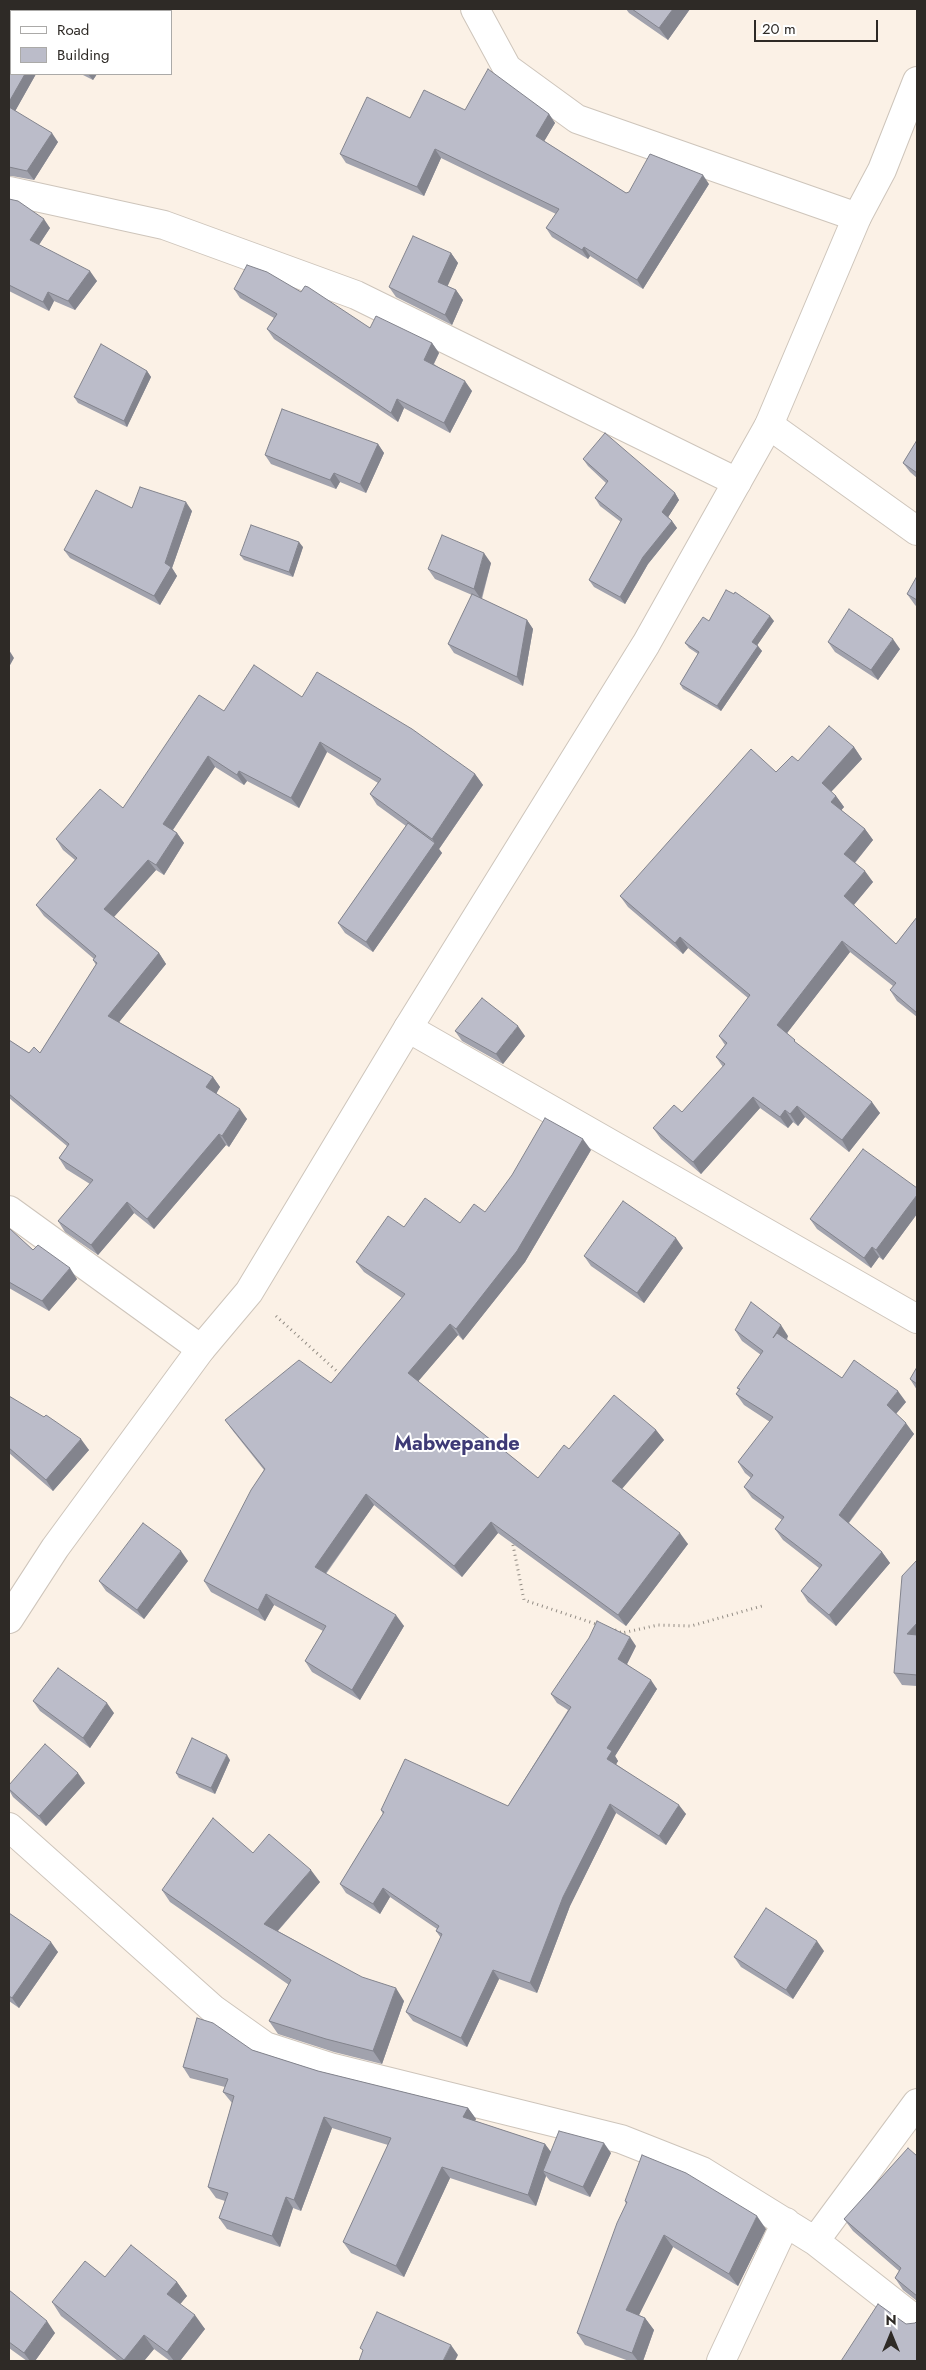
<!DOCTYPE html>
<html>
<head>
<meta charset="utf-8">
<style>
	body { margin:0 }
	#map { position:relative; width:926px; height:2370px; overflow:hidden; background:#fbf1e6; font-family:Jost,sans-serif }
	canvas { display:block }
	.frame { position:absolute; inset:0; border:10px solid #2e2a26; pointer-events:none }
	.legend { position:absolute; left:10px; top:10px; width:162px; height:65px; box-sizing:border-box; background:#fff; border:1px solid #abaaa8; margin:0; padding:6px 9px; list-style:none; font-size:15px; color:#2e2a26 }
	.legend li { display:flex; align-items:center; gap:10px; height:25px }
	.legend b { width:25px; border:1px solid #abaaa8 }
	.north { position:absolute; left:866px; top:2310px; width:50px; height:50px; -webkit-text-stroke:4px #fff; paint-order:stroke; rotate:0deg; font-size:14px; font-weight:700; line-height:20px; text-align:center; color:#2e2a26 }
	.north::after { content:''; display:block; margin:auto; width:18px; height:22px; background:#2e2a26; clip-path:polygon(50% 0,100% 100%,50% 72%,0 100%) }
	.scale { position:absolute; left:754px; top:20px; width:124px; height:22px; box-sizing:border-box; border:2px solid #2e2a26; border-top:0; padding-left:6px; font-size:15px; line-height:18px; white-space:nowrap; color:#2e2a26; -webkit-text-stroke:4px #fff; paint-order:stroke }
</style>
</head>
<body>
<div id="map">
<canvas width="926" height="2370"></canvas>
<div class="frame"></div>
<ul class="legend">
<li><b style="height:6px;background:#fff"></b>Road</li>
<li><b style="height:14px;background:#bbbcc9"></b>Building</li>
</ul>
<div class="north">N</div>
<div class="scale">20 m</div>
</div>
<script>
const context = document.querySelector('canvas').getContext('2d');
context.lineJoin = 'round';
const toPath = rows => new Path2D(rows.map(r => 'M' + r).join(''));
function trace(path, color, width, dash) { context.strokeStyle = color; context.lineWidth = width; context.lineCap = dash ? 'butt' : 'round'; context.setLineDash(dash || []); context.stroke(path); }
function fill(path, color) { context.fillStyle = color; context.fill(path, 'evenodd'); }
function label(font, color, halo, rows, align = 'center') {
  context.font = font + ' Jost,sans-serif'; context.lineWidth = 4; context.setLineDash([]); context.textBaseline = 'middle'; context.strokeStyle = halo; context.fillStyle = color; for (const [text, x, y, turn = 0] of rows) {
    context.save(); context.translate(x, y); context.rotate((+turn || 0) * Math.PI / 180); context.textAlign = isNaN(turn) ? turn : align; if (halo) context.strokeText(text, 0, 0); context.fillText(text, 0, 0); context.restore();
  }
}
const path = toPath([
	[276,1316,341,1375],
	[512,1540,524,1600,599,1625],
	[615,1630,622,1633,658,1625,691,1626,762,1606]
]);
const street = toPath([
	[475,9,507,68,577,119,857,217],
	[9,191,164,225,356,295,737,482],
	[769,425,917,531],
	[408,1028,917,1319],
	[9,1210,201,1349],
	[9,1827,213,2009,265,2046,330,2067,621,2139,702,2171,815,2241,917,2321],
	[815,2241,917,2103],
	[721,2361,786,2222]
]);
const secondary = toPath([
	[9,1619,55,1548,201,1349,249,1292,408,1028,646,644,769,425,857,217,882,170,917,81]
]);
const wall = toPath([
	[626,9,690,9,668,40,629,13],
	[9,13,11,74,36,74,15,111,58,142,34,180,12,176,9,176],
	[81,74,97,74,93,80],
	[465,110,549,114,555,123,544,141,626,193,709,184,643,289,590,256,588,259,552,237,546,228,556,214,441,158,424,196,346,163,340,154,410,118],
	[9,199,50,228,39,245,97,281,75,310,54,301,49,311,9,291],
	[451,253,458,263,447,286,456,290,463,300,452,325,396,297,389,287],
	[234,289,301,292,370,328,432,343,439,353,434,364,472,391,450,433,404,408,398,422,274,339,267,329,274,318,240,298],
	[147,371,151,377,127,427,78,403,74,397],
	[917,440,917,478,910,472,903,463],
	[378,444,384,453,366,493,340,482,336,489,271,464,265,455],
	[583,459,675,493,679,500,668,517,672,521,677,528,648,564,625,604,594,587,589,580,621,522,600,506,595,498,606,483,588,466],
	[132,508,192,511,172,568,177,576,160,605,70,558,64,550],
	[303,547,293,577,244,560,240,555],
	[491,563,482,599,527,620,533,629,523,686,454,653,448,644,472,595,435,579,428,569],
	[917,576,917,607,915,605,907,594],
	[709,621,774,621,757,645,762,651,721,711,683,689,680,684,698,654,689,648,685,643],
	[828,642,900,649,878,680,835,652],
	[302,697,475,774,483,785,439,849,442,853,373,952,345,933,338,923,406,826,377,805,370,794,378,783,327,752,299,808,247,781,244,785,215,767,173,830,177,833,184,843,164,875,156,870,114,917,159,953,166,964,119,1022,213,1077,220,1087,216,1093,247,1119,229,1147,226,1145,154,1229,134,1213,98,1255,65,1232,58,1221,90,1184,66,1169,59,1158,67,1146,9,1098,9,1040,29,1053,40,1053,96,965,93,960,94,959,44,916,36,905,75,860,63,850,56,839,123,808,224,711],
	[854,747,862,759,831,792,836,796,844,807,841,810,865,829,873,840,855,863,873,882,854,905,896,944,917,917,917,1017,897,1001,890,990,893,986,850,952,787,1033,799,1046,880,1113,849,1152,805,1117,798,1126,793,1122,788,1128,760,1108,701,1174,661,1139,653,1128,682,1112,723,1067,716,1057,725,1045,719,1036,748,998,688,948,683,954,628,907,620,896,776,772,798,761],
	[455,1031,525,1036,503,1064,462,1041],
	[591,1150,525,1262,463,1340,458,1335,418,1381,538,1478,569,1449,656,1430,664,1440,622,1489,688,1544,626,1626,498,1533,462,1577,374,1505,326,1574,404,1626,360,1700,312,1672,305,1661,323,1631,274,1605,265,1621,211,1592,204,1581,264,1470,233,1431,225,1420,331,1383,402,1298,364,1272,356,1262,404,1227,460,1223,485,1212],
	[917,1188,917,1214,883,1260,879,1257,871,1268,817,1229,810,1219],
	[9,1228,33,1250,77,1279,49,1311,9,1288],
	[683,1248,644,1303,591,1266,584,1256],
	[735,1330,788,1336,787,1340,842,1378,906,1402,896,1414,914,1434,849,1523,882,1552,890,1563,836,1626,808,1602,801,1591,819,1568,783,1540,775,1529,782,1520,752,1498,744,1487,751,1478,745,1473,738,1462,770,1422,744,1405,736,1394,739,1390,737,1388,761,1355,742,1341],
	[917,1367,917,1390,910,1379],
	[9,1396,89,1450,53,1491,9,1453],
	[917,1560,917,1686,902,1685,894,1673],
	[188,1561,144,1619,106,1591,99,1581],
	[636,1646,627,1664,657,1689,615,1756,618,1761,616,1764,686,1814,666,1845,616,1813,570,1906,537,1993,499,1979,467,2047,413,2021,406,2012,441,1938,436,1931,437,1929,390,1897,380,1914,346,1893,340,1884,383,1814,381,1810,508,1806,568,1710,557,1703,551,1694],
	[33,1701,114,1713,90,1748,40,1711],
	[230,1760,215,1794,179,1778,176,1773],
	[85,1783,46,1826,13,1797,9,1790,9,1785],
	[253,1853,320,1882,278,1931,404,2001,382,2064,334,2052,278,2034,269,2021,289,1985,170,1902,162,1890],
	[9,1913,58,1952,19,2008,9,2001],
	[824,1951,793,1999,741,1967,734,1957],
	[252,2050,318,2071,468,2108,476,2119,475,2121,545,2144,551,2152,611,2153,590,2197,550,2181,546,2176,536,2206,450,2178,404,2277,351,2253,343,2242,388,2145,332,2128,301,2211,293,2208,280,2247,227,2229,219,2218,225,2201,216,2198,208,2187,232,2103,223,2092,225,2087,190,2078,183,2067],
	[917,2156,917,2301,903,2290,895,2278,899,2271,853,2231,844,2219],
	[625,2201,766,2229,738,2286,673,2247,639,2315,645,2318,654,2330,643,2361,629,2361,585,2345,577,2333,626,2204],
	[105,2277,177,2282,187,2296,180,2304,205,2329,180,2361,170,2361,154,2349,144,2361,118,2361,61,2316,52,2302],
	[9,2290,55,2333,35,2361,27,2361,9,2348]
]);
const shadedWall = toPath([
	[673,9,690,9,668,40,659,28],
	[25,74,36,74,13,115,9,109,9,102],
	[88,74,97,74,93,80],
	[549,114,555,123,542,145,536,136],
	[52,133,58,142,34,180,27,171],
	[435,149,441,158,424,196,417,187],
	[703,175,709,184,643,289,637,280],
	[44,219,50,228,36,249,30,240],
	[584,247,590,256,588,259,582,250],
	[451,253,458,263,445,292,438,282],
	[90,271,97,281,75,310,68,301],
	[456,290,463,300,452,325,445,315],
	[48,292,54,301,49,311,43,302],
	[432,343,439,353,431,369,424,360],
	[147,371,151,377,127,427,124,421],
	[465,381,472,391,450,433,444,423],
	[397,399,404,408,398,422,391,413],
	[378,444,384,453,366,493,360,484],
	[334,473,340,482,336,489,330,480],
	[675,493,679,500,667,519,662,512],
	[186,502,192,511,172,568,177,576,160,605,154,596],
	[672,521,677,528,648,564,625,604,620,597,643,557],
	[299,542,303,547,293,577,289,572],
	[484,553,491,563,481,599,474,589],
	[770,616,774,621,756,647,752,642],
	[527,620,533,629,523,686,517,677],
	[893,639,900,649,878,680,871,670],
	[758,646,762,651,721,711,717,706],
	[9,650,14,658,9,667],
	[320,742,327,752,299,808,291,798],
	[854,747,862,759,829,794,822,783],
	[208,756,215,767,170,834,163,824],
	[239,771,247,781,244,785,237,775],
	[475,774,483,785,439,849,442,853,373,952,366,942,435,843,432,839],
	[836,796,844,807,839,813,831,802],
	[865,829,873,840,852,866,844,854],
	[177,833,184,843,164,875,156,865],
	[148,860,156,870,112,919,104,909],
	[865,871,873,882,852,907,844,896],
	[680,937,688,948,683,954,675,943],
	[842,941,850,952,784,1037,777,1025],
	[159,953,166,964,116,1026,108,1016],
	[518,1026,525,1036,503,1064,496,1054],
	[213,1077,220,1087,214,1098,206,1087],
	[753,1097,760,1108,701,1174,693,1162],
	[872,1102,880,1113,849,1152,842,1140],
	[797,1106,805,1117,798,1126,790,1114],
	[240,1109,247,1119,229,1147,222,1136],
	[785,1110,793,1122,788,1128,780,1117],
	[219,1134,226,1145,154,1229,147,1219],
	[583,1139,591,1150,525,1262,463,1340,456,1329],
	[917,1195,917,1214,883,1260,876,1250],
	[127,1202,134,1213,98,1255,91,1245],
	[676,1238,683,1248,644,1303,637,1293],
	[872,1247,879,1257,871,1268,864,1258],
	[70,1268,77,1279,49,1311,42,1301],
	[450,1324,458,1335,416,1384,408,1373],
	[781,1325,788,1336,780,1349,773,1338],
	[898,1391,906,1402,894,1416,887,1405],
	[906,1423,914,1434,846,1526,839,1515],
	[656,1430,664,1440,619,1492,612,1481],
	[81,1439,89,1450,53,1491,46,1480],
	[366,1494,374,1505,322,1578,315,1567],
	[491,1522,498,1533,462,1577,454,1566],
	[680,1533,688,1544,626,1626,618,1615],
	[181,1551,188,1561,144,1619,137,1610],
	[882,1552,890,1563,836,1626,829,1615],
	[266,1594,274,1605,265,1621,258,1610],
	[396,1615,404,1626,360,1700,352,1690],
	[917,1623,917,1644,907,1634],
	[630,1637,636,1646,625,1668,618,1659],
	[651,1680,657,1689,615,1756,618,1761,614,1768,607,1759,607,1748],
	[107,1703,114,1713,90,1748,83,1738],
	[227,1755,230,1760,215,1794,211,1788],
	[78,1773,85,1783,46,1826,39,1816],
	[610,1804,616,1813,570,1906,537,1993,530,1983,563,1897],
	[679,1805,686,1814,666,1845,659,1836],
	[311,1870,320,1882,273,1936,264,1924],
	[383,1888,390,1897,380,1914,373,1904],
	[817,1941,824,1951,793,1999,786,1990],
	[51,1942,58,1952,19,2008,12,1998],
	[493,1970,499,1979,467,2047,461,2038],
	[396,1988,404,2001,382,2064,373,2051],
	[468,2108,476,2119,471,2128,463,2117],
	[324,2117,332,2128,301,2211,294,2200],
	[604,2143,611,2153,590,2197,583,2187],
	[545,2144,553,2155,543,2171,546,2176,536,2206,528,2195],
	[442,2167,450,2178,404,2277,396,2266],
	[286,2197,293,2208,280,2247,272,2236],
	[757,2216,766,2229,738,2286,729,2274],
	[664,2235,673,2247,635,2323,626,2310],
	[177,2282,187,2296,177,2308,167,2294],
	[195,2315,205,2329,180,2361,174,2361,167,2352],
	[645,2318,654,2330,643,2361,638,2361,632,2353],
	[47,2321,55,2333,35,2361,30,2361,24,2353],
	[144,2335,154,2349,144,2361,125,2361,124,2360],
	[451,2345,458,2355,455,2361,443,2361]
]);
const building = toPath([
	[25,9,65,9,69,11,24,11,25,9],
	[632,9,673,9,659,28,632,9],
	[9,13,11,15,11,74,25,74,9,102,9,13],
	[488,69,549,114,536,136,626,193,629,192,650,154,703,175,637,280,584,247,582,250,546,228,559,209,435,149,417,187,340,154,367,97,410,118,424,90,465,110,488,69],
	[9,107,52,133,27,171,9,167,9,107],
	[9,199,18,201,44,219,30,240,90,271,68,301,48,292,43,302,9,285,9,199],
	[413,236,451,253,438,282,456,290,445,315,389,287,413,236],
	[247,265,267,272,301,292,305,286,308,287,370,328,376,316,432,343,424,360,465,381,444,423,397,399,391,413,267,329,277,314,234,289,247,265],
	[101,344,147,371,124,421,74,397,101,344],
	[282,409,378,444,360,484,334,473,330,480,265,455,282,409],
	[605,433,675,493,662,512,672,521,643,557,620,597,589,580,622,519,595,498,608,481,583,459,605,433],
	[917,440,917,473,903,463,917,440],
	[140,487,186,502,165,563,171,567,154,596,64,550,96,490,132,508,140,487],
	[251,525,299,542,289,572,240,555,251,525],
	[442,535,484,553,474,589,428,569,442,535],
	[917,576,917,600,907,594,917,576],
	[726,590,734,594,735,592,770,616,752,642,758,646,717,706,680,684,699,652,685,643,703,617,709,621,726,590],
	[472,594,527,620,517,677,448,644,472,594],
	[849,609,893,639,871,670,828,642,849,609],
	[254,665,302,697,317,672,412,729,475,774,432,839,370,794,381,779,320,742,291,798,239,771,237,775,208,756,163,824,177,833,156,865,148,860,104,909,159,953,108,1016,213,1077,206,1087,240,1109,222,1136,219,1134,147,1219,127,1202,91,1245,58,1221,93,1180,59,1158,69,1144,9,1094,9,1040,29,1053,34,1047,40,1053,97,963,93,960,96,956,36,905,77,858,56,839,100,789,123,808,199,695,224,711,254,665],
	[829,726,854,747,822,783,836,796,831,802,865,829,844,854,865,871,844,896,896,944,917,917,917,1013,890,990,896,983,842,941,777,1025,795,1040,794,1041,872,1102,842,1140,797,1106,790,1114,785,1110,780,1117,753,1097,693,1162,653,1128,674,1105,682,1112,725,1064,716,1057,727,1043,719,1036,750,995,680,937,675,943,620,896,751,749,776,772,792,756,798,761,829,726],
	[408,823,435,843,366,942,338,923,408,823],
	[482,998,518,1026,496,1054,455,1031,482,998],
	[545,1118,583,1139,517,1251,456,1329,450,1324,408,1373,538,1478,564,1445,569,1449,614,1395,656,1430,612,1481,680,1533,618,1615,491,1522,454,1566,366,1494,315,1567,396,1615,352,1690,305,1661,326,1626,266,1594,258,1610,204,1581,251,1490,265,1469,225,1420,299,1360,331,1383,405,1294,356,1262,388,1216,404,1227,425,1198,460,1223,474,1204,485,1212,512,1175,545,1118],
	[863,1149,917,1188,917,1195,876,1250,872,1247,864,1258,810,1219,863,1149],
	[623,1201,676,1238,637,1293,584,1256,623,1201],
	[9,1228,33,1250,38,1245,70,1268,42,1301,9,1282,9,1228],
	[751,1302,781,1325,773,1338,777,1333,842,1378,854,1360,898,1391,887,1405,906,1423,839,1515,882,1552,829,1615,801,1591,822,1565,775,1529,784,1517,744,1487,753,1475,738,1462,773,1417,736,1394,740,1389,737,1388,763,1351,735,1330,751,1302],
	[917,1367,917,1384,910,1379,917,1367],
	[9,1396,44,1417,46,1415,81,1439,46,1480,9,1448,9,1396],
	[143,1523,181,1551,137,1610,99,1581,143,1523],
	[917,1560,917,1623,907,1634,917,1635,917,1675,894,1673,902,1576,917,1560],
	[597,1621,630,1637,618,1659,651,1680,607,1748,612,1751,607,1759,679,1805,659,1836,610,1804,563,1897,530,1983,493,1970,461,2038,406,2012,442,1934,436,1931,439,1926,383,1888,373,1904,340,1884,384,1812,381,1810,405,1759,508,1806,571,1707,551,1694,589,1638,597,1621],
	[58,1668,107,1703,83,1738,33,1701,58,1668],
	[192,1738,227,1755,211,1788,176,1773,192,1738],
	[45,1744,78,1773,39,1816,9,1789,9,1785,45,1744],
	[213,1818,253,1853,269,1834,311,1870,264,1924,362,1977,396,1988,373,2051,326,2039,269,2021,291,1980,162,1890,213,1818],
	[766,1908,817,1941,786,1990,734,1957,766,1908],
	[9,1913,51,1942,12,1998,9,1996,9,1913],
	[197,2018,213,2023,252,2050,318,2071,468,2108,463,2117,545,2144,528,2195,442,2167,396,2266,343,2242,391,2138,324,2117,294,2200,286,2197,272,2236,219,2218,228,2193,208,2187,234,2096,223,2092,228,2079,183,2067,197,2018],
	[559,2131,604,2143,583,2187,543,2171,559,2131],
	[908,2148,917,2156,917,2296,895,2278,901,2268,844,2219,908,2148],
	[642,2155,686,2173,757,2216,729,2274,664,2235,626,2310,645,2318,632,2353,577,2333,617,2223,627,2202,625,2201,642,2155],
	[131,2245,177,2282,167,2294,195,2315,167,2352,144,2335,124,2360,52,2302,85,2261,105,2277,131,2245],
	[9,2290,47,2321,24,2353,9,2342,9,2290],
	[878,2304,906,2324,915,2323,917,2321,917,2361,841,2361,878,2304],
	[377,2312,451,2345,443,2361,359,2361,363,2350,360,2348,377,2312]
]);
const quarterNames = [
	["Mabwepande",457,1445]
];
trace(street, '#cec5bb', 30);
trace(secondary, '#cec5bb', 30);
trace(path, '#928c84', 3, [1, 4]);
trace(street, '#fff', 28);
trace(secondary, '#fff', 28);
fill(wall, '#a1a2ad');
fill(shadedWall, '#83848d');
fill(building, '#bbbcc9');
trace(building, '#83848d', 1);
label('bold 20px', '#3e3a76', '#fff', quarterNames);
</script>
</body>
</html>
